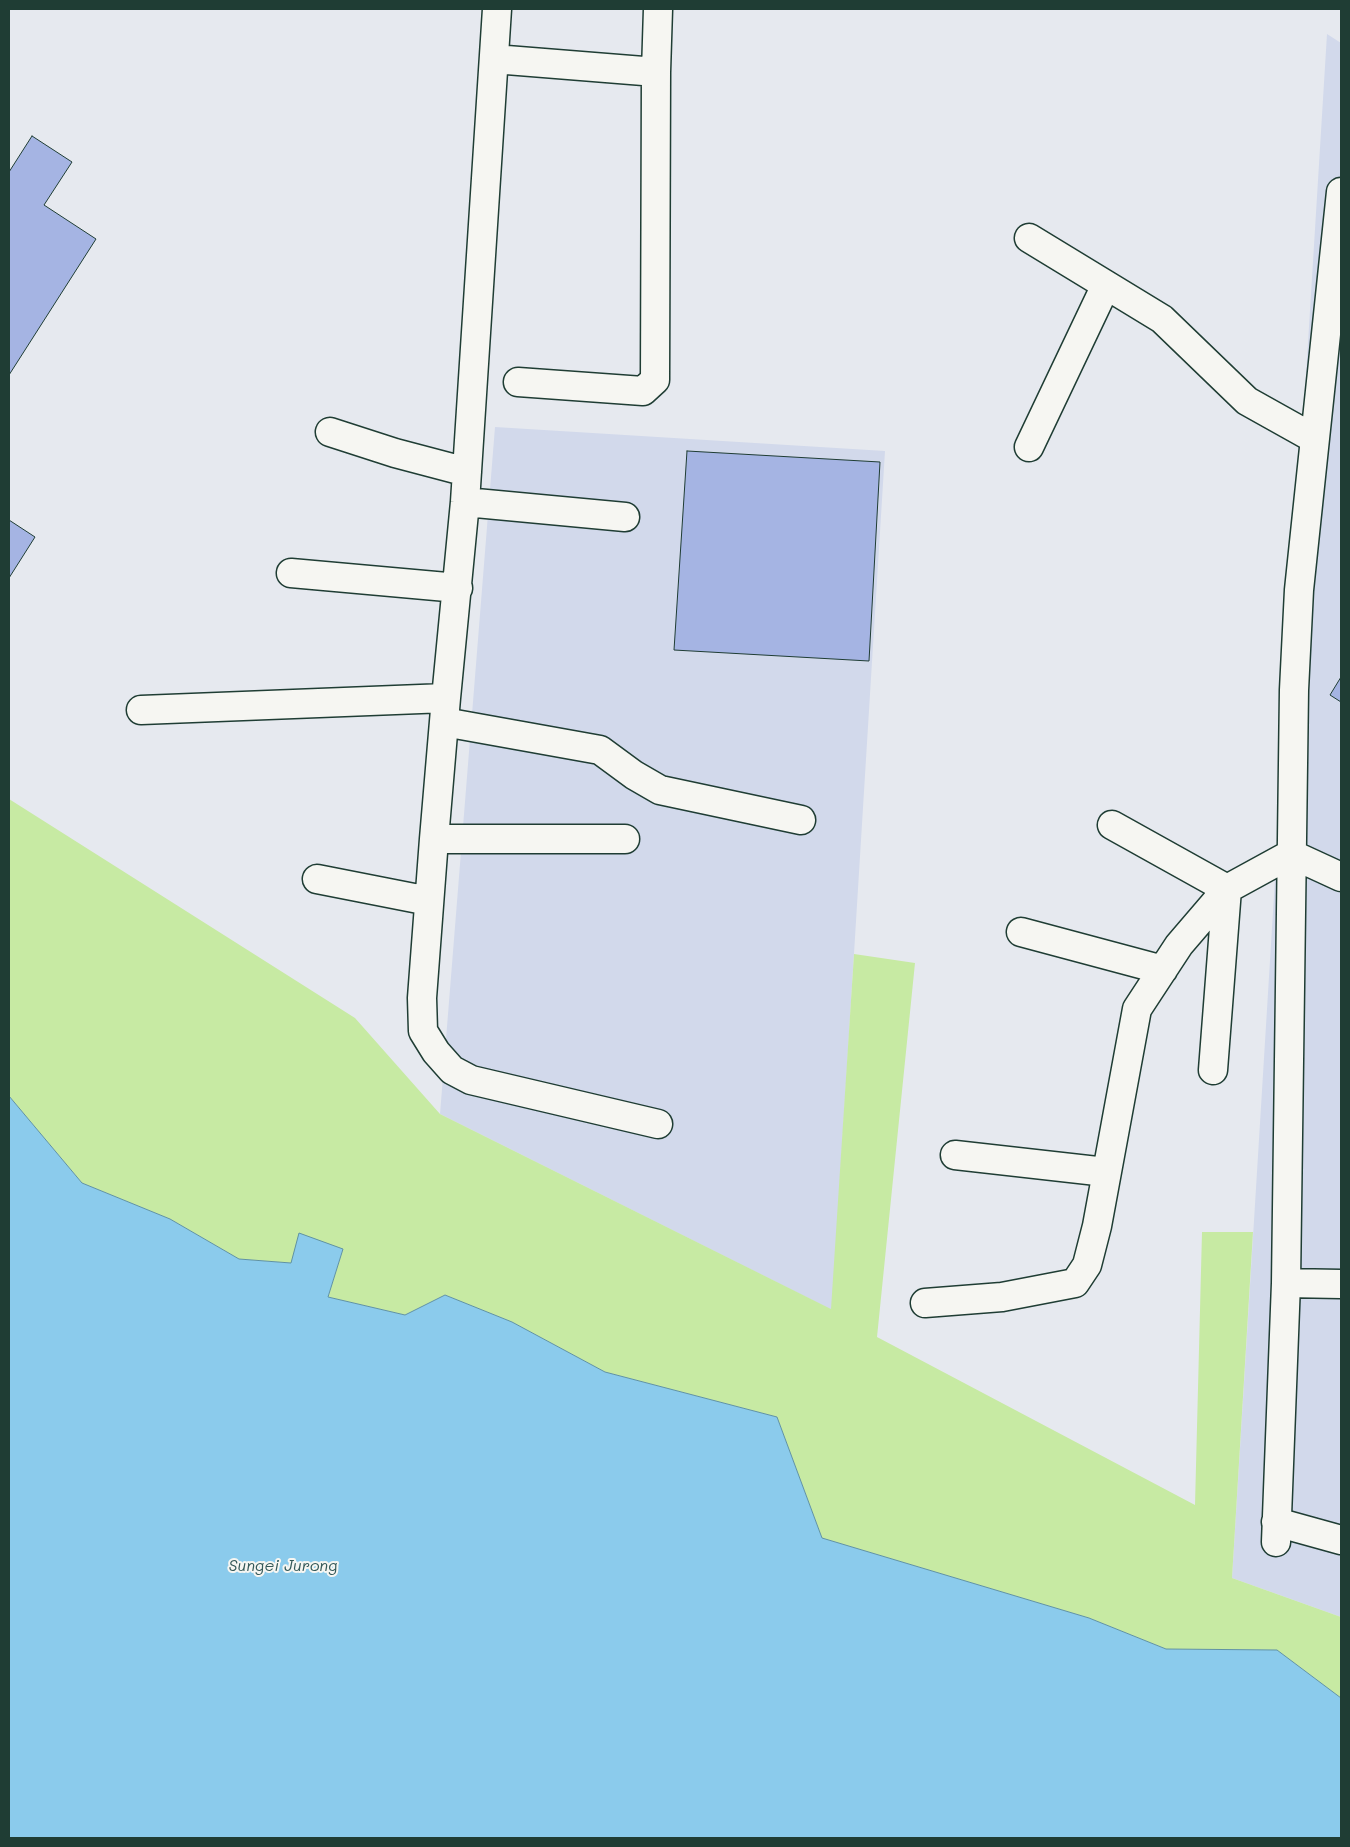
<!DOCTYPE html>
<html>
<head>
<meta charset="utf-8">
<style>
	body { margin:0 }
	#map { position:relative; width:1350px; height:1847px; overflow:hidden; background:#e6e9ef; font-family:Mali,sans-serif }
	canvas { display:block }
	.frame { position:absolute; inset:0; border:10px solid #1f3d34; pointer-events:none }
</style>
</head>
<body>
<div id="map">
<canvas width="1350" height="1847"></canvas>
<div class="frame"></div>
</div>
<script>
const context = document.querySelector('canvas').getContext('2d');
context.lineJoin = 'round';
function fill(path, color) { context.fillStyle = color; context.fill(path, 'evenodd'); }
const toPath = rows => new Path2D(rows.map(r => 'M' + r).join(''));
function trace(path, color, width, dash) { context.strokeStyle = color; context.lineWidth = width; context.lineCap = dash ? 'butt' : 'round'; context.setLineDash(dash || []); context.stroke(path); }
function label(font, color, halo, rows, align = 'center') {
  context.font = font + ' Mali,sans-serif'; context.lineWidth = 4; context.setLineDash([]); context.textBaseline = 'middle'; context.strokeStyle = halo; context.fillStyle = color; for (const [text, x, y, turn = 0] of rows) {
    context.save(); context.translate(x, y); context.rotate((+turn || 0) * Math.PI / 180); context.textAlign = isNaN(turn) ? turn : align; if (halo) context.strokeText(text, 0, 0); context.fillText(text, 0, 0); context.restore();
  }
}
const built = toPath([
	[1327,34,1341,43,1341,1617,1232,1578],
	[495,427,885,451,832,1310,440,1114]
]);
const green = toPath([
	[9,799,355,1018,440,1114,831,1309,854,954,915,963,877,1337,1195,1505,1202,1232,1253,1232,1232,1578,1341,1617,1341,1698,1277,1650,1166,1649,1089,1618,822,1538,777,1417,605,1372,512,1322,445,1295,405,1315,328,1297,343,1249,291,1263,239,1259,170,1219,82,1183,9,1096]
]);
const water = toPath([
	[9,1096,82,1183,170,1219,239,1259,291,1263,299,1233,343,1249,328,1297,405,1315,445,1295,512,1322,605,1372,777,1417,822,1538,1089,1618,1166,1649,1277,1650,1341,1698,1341,1838,9,1838,9,1096]
]);
const building = toPath([
	[32,136,72,162,44,205,96,239,9,375,9,172,32,136],
	[687,451,880,462,869,661,674,650,687,451],
	[9,520,35,537,9,578,9,520],
	[1341,677,1341,702,1330,695,1341,677]
]);
const minor = toPath([
	[497,9,465,502,446,698,434,839,422,998,423,1031,436,1052,452,1070,471,1080,658,1124],
	[494,59,656,72,655,380,643,391,518,382],
	[656,72,658,9],
	[1029,238,1162,319,1247,401,1315,439],
	[330,432,395,453,467,472],
	[1029,447,1106,285],
	[465,502,625,517],
	[291,573,458,588],
	[141,710,446,698],
	[444,722,600,750,634,775,660,790,801,820],
	[1112,825,1227,889,1213,1070],
	[434,839,625,839],
	[317,879,429,901],
	[1021,932,1163,970],
	[955,1155,1106,1172],
	[1286,1283,1341,1284],
	[925,1303,1002,1297,1075,1283,1087,1265,1097,1226,1137,1009,1179,945,1227,889,1291,854,1341,877],
	[1276,1522,1341,1540],
	[1276,1542,1286,1283,1294,690,1299,590,1341,192]
]);
const waterNames = [
	["Sungei Jurong",283,1566]
];
fill(built, '#d2d9eb');
fill(green, '#c7eaa3');
fill(water, '#8bcbec');
trace(water, '#6092a2', 1);
fill(building, '#a5b4e3');
trace(building, '#1f3d34', 1);
trace(minor, '#1f3d34', 31);
trace(minor, '#f6f6f2', 28);
label('italic 16px', '#355959', '#f6f6f2', waterNames);
</script>
</body>
</html>
